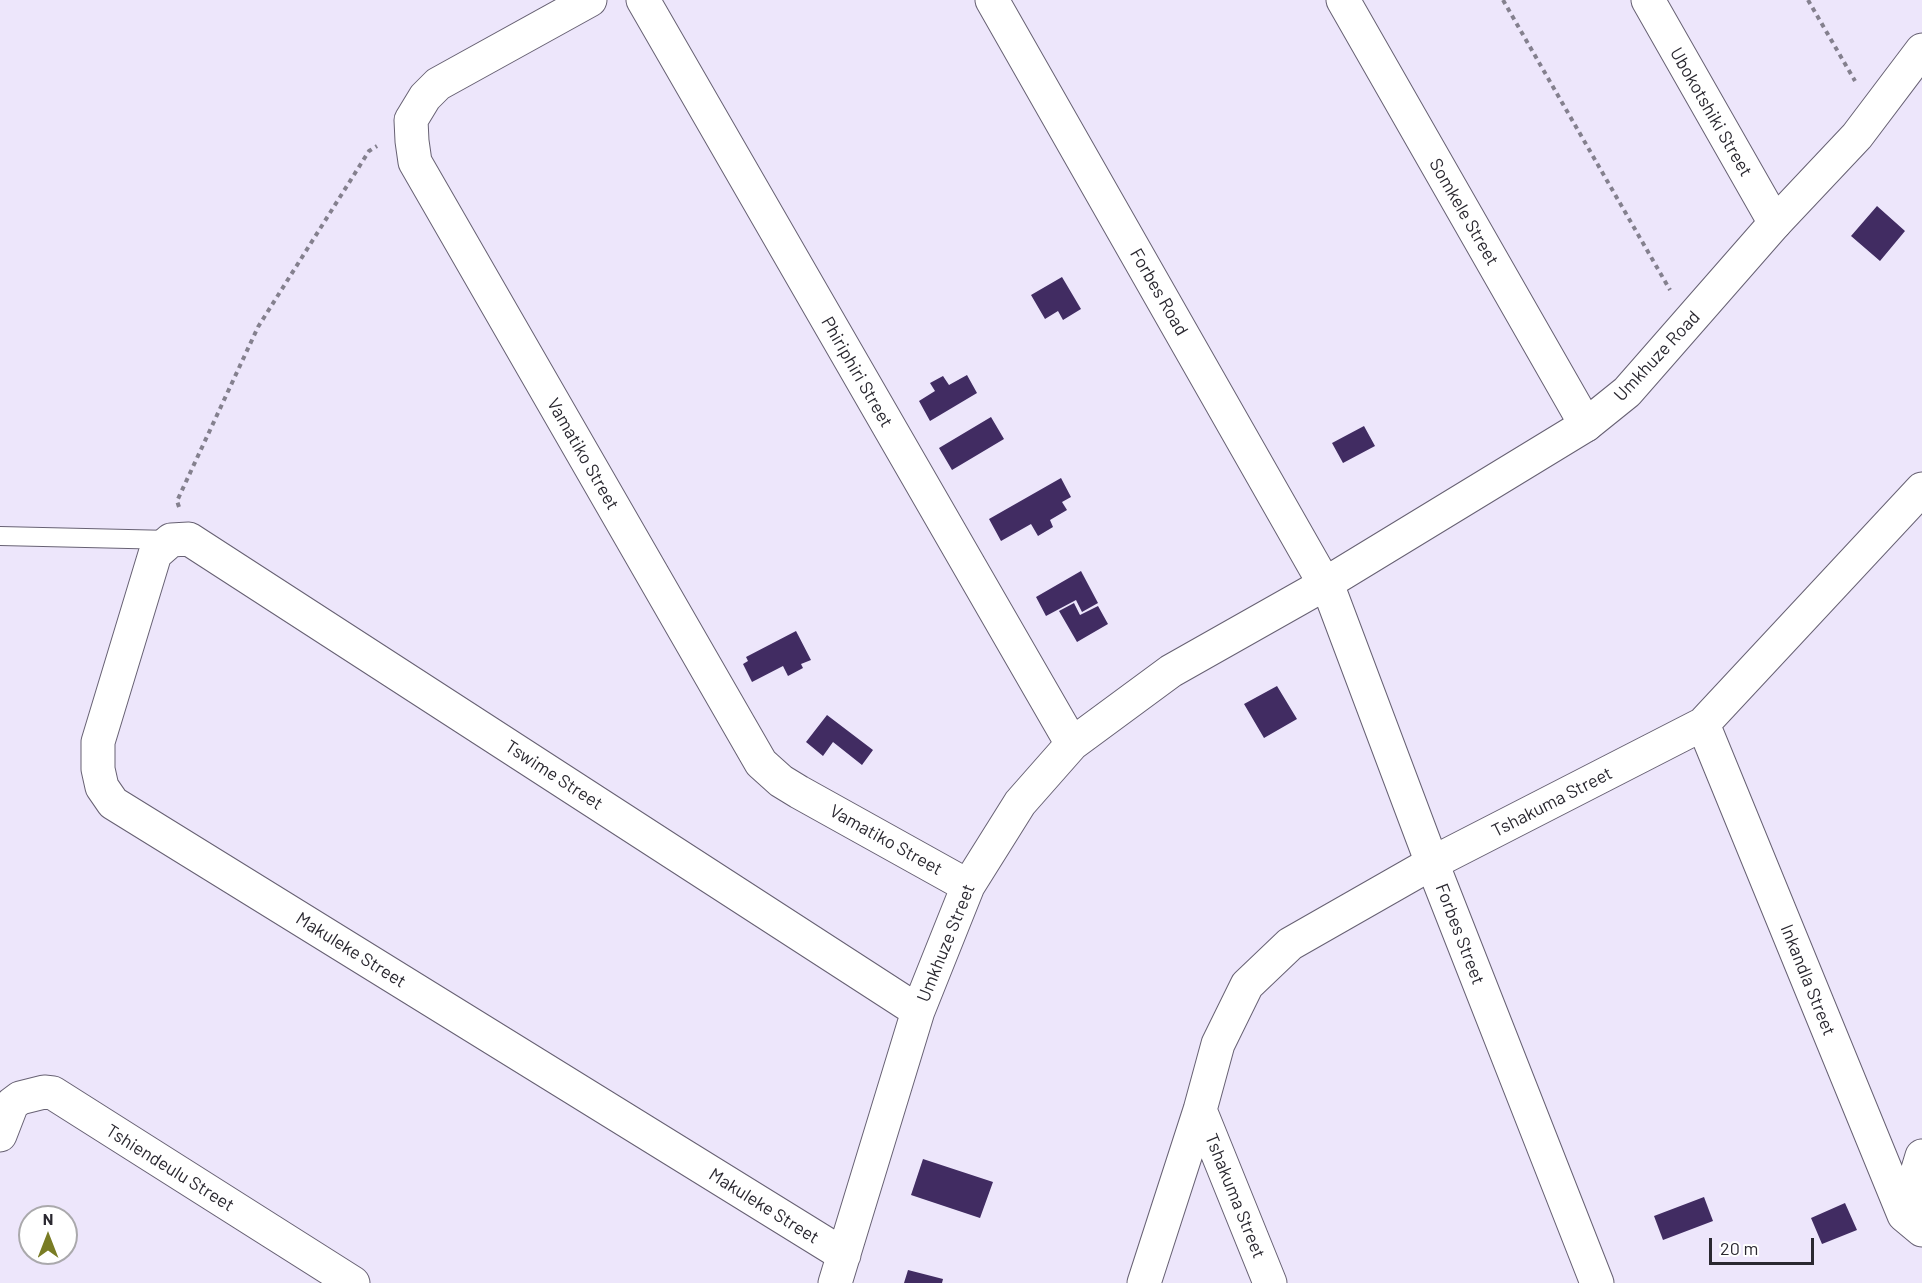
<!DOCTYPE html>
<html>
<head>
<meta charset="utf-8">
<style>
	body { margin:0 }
	#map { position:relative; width:1922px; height:1283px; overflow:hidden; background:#ede6fb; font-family:Barlow,sans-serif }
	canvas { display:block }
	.north { position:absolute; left:18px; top:1205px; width:60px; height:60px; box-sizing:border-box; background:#fff; border:2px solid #aaa9ac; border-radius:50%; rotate:0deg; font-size:16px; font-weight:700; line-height:24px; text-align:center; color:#2a2830 }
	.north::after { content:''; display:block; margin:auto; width:21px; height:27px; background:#797c24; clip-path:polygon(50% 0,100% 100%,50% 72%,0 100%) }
	.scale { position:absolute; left:1709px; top:1238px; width:105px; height:27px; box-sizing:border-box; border:3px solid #2a2830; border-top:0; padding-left:8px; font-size:18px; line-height:21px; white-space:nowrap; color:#2a2830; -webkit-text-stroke:4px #fff; paint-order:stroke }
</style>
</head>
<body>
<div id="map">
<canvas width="1922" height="1283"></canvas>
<div class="north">N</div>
<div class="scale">20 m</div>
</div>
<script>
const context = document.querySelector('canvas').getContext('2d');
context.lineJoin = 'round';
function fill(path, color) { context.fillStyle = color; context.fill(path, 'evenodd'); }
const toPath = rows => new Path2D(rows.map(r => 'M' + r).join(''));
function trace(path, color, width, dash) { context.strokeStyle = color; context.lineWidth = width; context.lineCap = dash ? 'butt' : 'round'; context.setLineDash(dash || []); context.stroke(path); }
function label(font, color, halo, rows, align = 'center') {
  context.font = font + ' Barlow,sans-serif'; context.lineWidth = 6; context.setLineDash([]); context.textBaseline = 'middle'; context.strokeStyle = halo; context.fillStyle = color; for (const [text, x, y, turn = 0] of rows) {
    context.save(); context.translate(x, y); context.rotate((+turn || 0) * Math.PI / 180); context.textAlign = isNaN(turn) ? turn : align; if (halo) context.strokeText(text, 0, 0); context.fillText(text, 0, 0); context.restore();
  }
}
const building = toPath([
	[1877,206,1905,231,1880,261,1851,236],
	[1062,277,1081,309,1063,320,1058,311,1045,319,1031,295],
	[967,375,977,393,930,421,919,401,935,391,930,383,943,376,949,385],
	[991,417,1004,439,952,470,939,448],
	[1364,426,1375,446,1343,463,1332,443],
	[1061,478,1071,497,1062,502,1067,510,1050,520,1053,527,1038,536,1031,524,1001,541,989,519],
	[1081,571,1098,603,1082,612,1076,600,1046,616,1036,597],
	[1074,603,1080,615,1098,606,1108,624,1077,642,1059,611],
	[796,631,811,660,801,664,803,668,788,676,783,666,752,682,743,664,748,661,746,657],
	[1277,686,1297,719,1264,738,1244,704],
	[827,715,873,750,862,765,833,742,823,756,806,742],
	[923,1159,993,1182,980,1218,911,1195],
	[1704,1197,1713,1221,1663,1240,1654,1216],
	[1845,1203,1857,1230,1822,1244,1811,1218],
	[908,1270,943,1279,942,1283,904,1283]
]);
const path = toPath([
	[1503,0,1670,290],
	[1808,0,1855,81],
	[179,507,177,501,258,327,369,151,377,146]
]);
const lane = toPath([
	[0,536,171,540]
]);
const street = toPath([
	[590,0,438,84,425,97,411,120,412,141,415,162,761,763,781,781,799,792,968,886],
	[643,0,1072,744],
	[1343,0,1586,425],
	[1648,0,1775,223],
	[1703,724,1904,1215,1922,1230],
	[1200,1110,1270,1283],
	[0,1135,12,1104,20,1098,44,1092,53,1093,353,1283],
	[1904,1215,1922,1156],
	[844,1255,113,803,102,787,98,769,98,742,155,554,171,540,189,539,918,1011],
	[835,1283,918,1011,968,886,1020,803,1072,744,1171,671,1325,584],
	[1144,1283,1200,1110,1218,1044,1247,985,1290,944,1432,863,1703,724,1922,489]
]);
const secondary = toPath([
	[992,0,1332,597,1432,863,1597,1283],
	[1325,584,1586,425,1627,392,1775,223,1857,136,1922,50]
]);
const streetNames = [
	["Ubokotshiki Street",1711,112,60],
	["Somkele Street",1464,212,60],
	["Forbes Road",1159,292,60],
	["Umkhuze Road",1657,356,-47],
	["Phiriphiri Street",857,372,60],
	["Vamatiko Street",583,454,60],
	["Tswime Street",554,775,33],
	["Tshakuma Street",1552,802,-27],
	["Vamatiko Street",886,840,29],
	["Forbes Street",1460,934,69],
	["Umkhuze Street",946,943,-68],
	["Makuleke Street",351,950,32],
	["Inkandla Street",1808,980,68],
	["Tshiendeulu Street",170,1168,32],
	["Tshakuma Street",1235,1196,68],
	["Makuleke Street",764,1206,32]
];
fill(building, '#412c62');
trace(lane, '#676173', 20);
trace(street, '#676173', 35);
trace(secondary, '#676173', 35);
trace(path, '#84808e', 4, [4.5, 4.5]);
trace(lane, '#fff', 18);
trace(street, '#fff', 33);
trace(secondary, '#fff', 33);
label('18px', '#2a2830', '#fff', streetNames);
</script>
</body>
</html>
